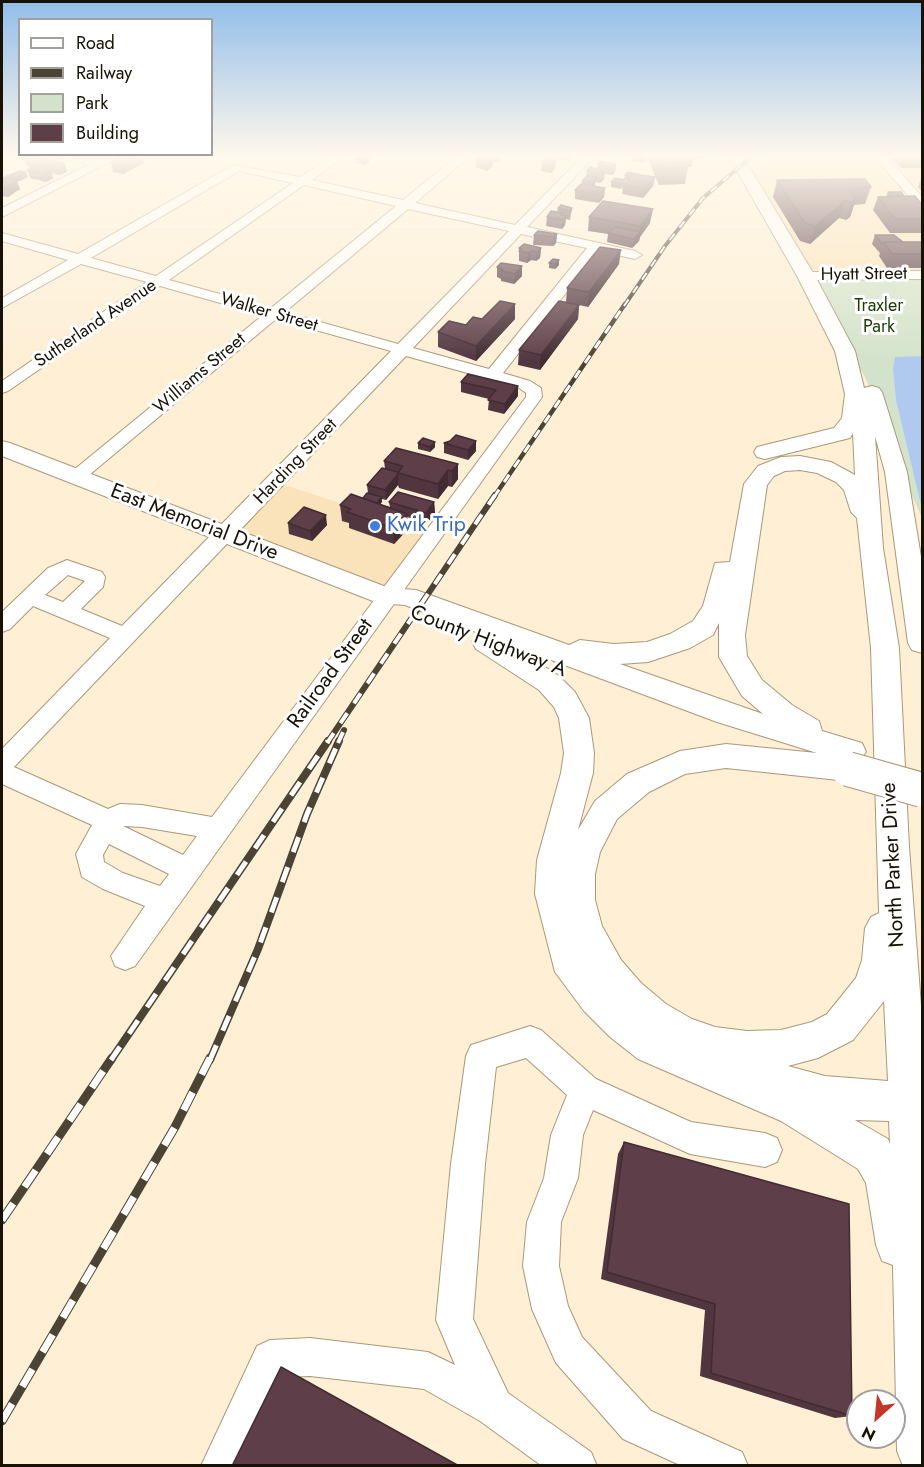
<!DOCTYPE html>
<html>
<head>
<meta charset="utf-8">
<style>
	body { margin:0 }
	#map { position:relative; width:924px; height:1467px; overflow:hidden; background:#feefd5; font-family:Jost,sans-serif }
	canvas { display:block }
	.frame { position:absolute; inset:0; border:3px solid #181206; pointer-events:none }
	.legend { position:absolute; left:18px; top:18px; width:195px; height:138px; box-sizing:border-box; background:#fff; border:2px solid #a3a09b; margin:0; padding:8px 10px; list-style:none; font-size:18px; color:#181206 }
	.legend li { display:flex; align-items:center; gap:12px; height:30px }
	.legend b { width:30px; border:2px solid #a3a09b }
	.north { position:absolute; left:846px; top:1389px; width:60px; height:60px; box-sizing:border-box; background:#fff; border:2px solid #a3a09b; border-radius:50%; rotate:207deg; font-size:16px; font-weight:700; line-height:24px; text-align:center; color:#181206 }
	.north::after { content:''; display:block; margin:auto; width:21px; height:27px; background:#c33628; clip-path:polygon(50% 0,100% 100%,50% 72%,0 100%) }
</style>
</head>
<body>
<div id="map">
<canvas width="924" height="1467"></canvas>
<div class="frame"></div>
<ul class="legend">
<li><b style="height:8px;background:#fff"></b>Road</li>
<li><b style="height:8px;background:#4b4334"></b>Railway</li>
<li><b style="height:16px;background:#d3e3cb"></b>Park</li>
<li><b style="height:16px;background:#5e3e49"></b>Building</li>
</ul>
<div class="north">N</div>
</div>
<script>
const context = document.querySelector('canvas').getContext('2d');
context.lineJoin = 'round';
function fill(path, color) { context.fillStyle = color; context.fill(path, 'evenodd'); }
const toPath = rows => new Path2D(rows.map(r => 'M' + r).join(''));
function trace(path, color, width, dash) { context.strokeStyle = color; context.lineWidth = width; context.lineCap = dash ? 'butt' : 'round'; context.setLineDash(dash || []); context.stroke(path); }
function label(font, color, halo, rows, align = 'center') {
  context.font = font + ' Jost,sans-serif'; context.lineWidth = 6; context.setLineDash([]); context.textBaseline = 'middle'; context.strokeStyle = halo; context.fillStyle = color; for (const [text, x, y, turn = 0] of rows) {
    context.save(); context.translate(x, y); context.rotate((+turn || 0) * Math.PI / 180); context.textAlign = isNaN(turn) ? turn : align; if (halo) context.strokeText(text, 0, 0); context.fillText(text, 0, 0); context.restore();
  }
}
const built = toPath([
	[774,157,922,157,922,196,905,196,922,217,922,271,826,272,811,269,751,173],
	[276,482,434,534,387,597,225,534]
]);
const green = toPath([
	[922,275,922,518,888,442,878,407,864,375,806,276]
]);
const water = toPath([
	[922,356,922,509,896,400,893,369,895,357]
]);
const minor = toPath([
	[58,157,98,160,104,157,119,157,2,217,2,208,88,165,58,157],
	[331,157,344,157,312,180,403,200,456,157,469,157,415,203,515,225,582,157,594,157,527,227,635,251,642,255,635,259,599,251,503,373,530,381,541,388,542,397,135,966,125,970,115,966,111,956,145,906,103,889,82,877,76,854,92,825,2,784,2,749,110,638,33,606,10,629,2,632,2,612,48,568,67,560,102,572,105,577,103,587,81,609,122,626,391,351,276,319,82,481,70,481,67,477,70,473,263,315,160,286,8,391,2,393,2,381,147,282,81,264,2,308,2,298,68,260,2,241,2,233,78,254,233,165,300,177,331,157],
	[239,171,293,183,156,276,91,258,239,171],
	[304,185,396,206,271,308,169,280,304,185],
	[408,209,509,231,398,344,285,312,408,209],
	[521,234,587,248,489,369,413,348,521,234],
	[406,356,518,387,526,393,526,397,212,817,142,805,120,804,108,809,14,767,406,356],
	[68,575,85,581,63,602,45,595,68,575],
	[123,826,142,827,197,836,183,855,123,826],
	[109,844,169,874,160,886,123,873,104,862,103,855,109,844],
	[875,157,887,157,922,197,922,208,918,207,875,157],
	[922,271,922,279,806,280,799,276,806,272,922,271],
	[530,1026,541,1030,596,1079,691,1122,765,1133,777,1138,782,1150,777,1162,765,1167,690,1154,593,1110,583,1135,578,1178,561,1222,559,1266,568,1306,582,1337,651,1411,742,1452,748,1466,682,1466,623,1439,556,1363,532,1309,523,1266,527,1222,544,1178,551,1135,567,1095,526,1058,496,1067,485,1164,473,1319,508,1393,591,1452,597,1466,542,1466,480,1421,424,1389,310,1376,281,1377,242,1466,201,1466,257,1346,270,1340,310,1338,428,1352,455,1365,436,1320,451,1164,466,1056,471,1045,530,1026]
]);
const major = toPath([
	[729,157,743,157,815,276,855,351,864,388,872,386,879,388,882,392,907,472,922,563,922,653,912,650,908,643,885,472,875,436,883,548,899,648,909,847,922,1019,922,1466,903,1466,897,1451,893,1265,882,1261,876,1245,866,1183,858,1169,781,1121,638,1059,610,1037,584,1011,555,972,535,894,537,860,561,773,564,753,559,718,554,707,539,690,476,649,472,642,476,635,481,634,405,605,378,603,2,456,2,441,10,443,389,588,416,590,569,645,580,640,614,644,647,642,670,634,693,621,703,606,715,563,730,562,744,484,758,466,781,457,800,456,831,462,855,475,853,433,850,438,765,459,757,457,754,452,757,447,834,428,842,418,845,394,835,351,797,276,729,157],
	[800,470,817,473,836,482,844,490,851,512,857,518,871,648,879,913,871,917,865,928,862,960,856,978,827,1014,812,1022,781,1030,747,1031,715,1027,692,1019,666,1004,641,983,621,960,602,926,595,900,595,874,600,852,617,819,649,792,685,774,726,768,848,781,859,778,863,769,859,761,866,752,862,743,822,731,819,721,792,705,762,680,747,656,745,635,767,485,774,476,785,471,800,470],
	[719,623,719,657,742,696,763,714,620,664,648,662,690,648,713,635,719,623],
	[511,645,717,722,817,753,726,744,680,751,627,774,595,801,578,830,593,773,594,753,589,718,575,692,559,676,511,645],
	[884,1001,888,1081,825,1076,788,1066,818,1058,853,1040,884,1001],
	[855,1120,889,1121,890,1144,888,1139,855,1120]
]);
const railFar4 = toPath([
	[624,306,665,246,703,198,751,157]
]);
const railFar3 = toPath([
	[494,497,625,304]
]);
const railFar2 = toPath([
	[327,743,495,495],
	[338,743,344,730]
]);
const railFar1 = toPath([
	[111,1060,328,741],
	[210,1060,258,949,307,814,339,741]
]);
const rail = toPath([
	[2,1220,112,1058],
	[2,1421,175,1127,210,1058]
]);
const majorBridge = toPath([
	[848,769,922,790]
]);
const wall = toPath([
	[6,157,43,157,44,160,64,163,67,172,59,175,52,173,53,178,46,182,30,178,27,170,31,168,27,166,25,160,23,161,15,159,14,157,12,158],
	[478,157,503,157,497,162,493,162,493,166,487,171,476,167,476,159],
	[560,157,572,157,567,161,559,159],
	[633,157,646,157,646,160,643,163,632,161],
	[647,157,702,157,702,159,693,159,692,167,688,167,685,184,659,185],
	[891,157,922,157,922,168,901,168],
	[114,159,145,162,123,174,113,172,111,163,115,161],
	[355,159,370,161,365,165,356,163],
	[556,160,555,168,551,173,541,171,542,162],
	[598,164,616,164,615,172,612,175,605,174,604,179,601,183,595,182,595,186,605,188,604,197,599,203,575,199,575,190,582,184,582,181,586,177,587,171,597,169],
	[625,175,655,177,653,186,643,198,622,194,623,186,621,189,611,187,611,182,625,183,628,180,624,180],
	[7,176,28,177,17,182,20,189,8,197,2,196,2,179,8,178],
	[921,178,922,178,922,192,918,187],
	[777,180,871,187,865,204,854,205,850,217,846,220,839,218,810,244,800,241,773,197],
	[888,192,904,197,922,205,922,233,890,233,873,210,878,197,886,197],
	[558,208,572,208,570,220,566,219,565,225,562,229,546,226,547,217,557,212],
	[589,217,650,223,640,237,639,241,632,248,607,242,608,234,588,231],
	[557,234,556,243,553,246,533,245,534,235],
	[875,235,903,242,922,242,922,268,887,268,879,256,880,253,872,244],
	[519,248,541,248,540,258,536,261,531,260,527,263,519,261],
	[549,263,559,265,555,269,549,268],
	[619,264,588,307,579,305,578,319,540,370,518,365,519,350,566,302,567,288],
	[497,267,522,276,514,284,501,281,501,279,497,277],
	[515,319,476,361,438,347,438,332,466,325],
	[461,382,518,386,518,396,504,414,488,410,489,399,461,392],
	[435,442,435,447,430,452,418,449,418,443],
	[444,443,476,451,468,460,444,453],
	[384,461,458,464,458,479,452,487,448,486,438,499,399,488,398,485,386,500,382,499,382,502,380,504,390,507,389,502,434,502,435,513,427,523,407,517,408,529,394,544,349,528,349,523,342,521,340,505,363,498,368,493,367,485,385,469],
	[288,523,327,525,312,541,289,534],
	[624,1142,852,1416,835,1418,700,1376,705,1310,601,1279,618,1154]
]);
const shadedWall = toPath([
	[42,157,43,157,46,164,40,163,42,169,37,171,34,163,38,159],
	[137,157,143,157,145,162,123,174,120,165],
	[369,157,370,161,365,165,365,160],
	[493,157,493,166,487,171,487,162],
	[497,157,503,157,497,162],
	[556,160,555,168,551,173,552,164],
	[64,163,67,172,59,175,57,166],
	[616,164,615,172,612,175,613,167],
	[50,169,53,178,46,182,43,173],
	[605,171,604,179,601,183,602,174],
	[26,172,28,177,17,182,20,189,8,197,5,188,15,181,14,178],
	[596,177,595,186,589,191,590,182],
	[655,177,653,186,643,198,644,189],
	[605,188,604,197,599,203,600,194],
	[856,199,850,217,846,220,852,202],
	[845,201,839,218,810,244,815,226],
	[653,209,650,223,640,237,639,241,632,248,634,239,639,233,640,226],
	[566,216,565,225,562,229,563,220],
	[557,234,556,243,553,246,554,237],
	[541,248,540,258,536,261,537,252],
	[621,250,619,264,588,307,589,292],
	[531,251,531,260,527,263,528,253],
	[559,260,559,265,555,269,555,264],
	[522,266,522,276,514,284,515,274],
	[515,304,515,319,476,361,476,346],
	[579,305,578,319,540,370,541,355],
	[518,386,518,396,504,414,505,404],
	[476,441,476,451,468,460,468,450],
	[435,442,435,447,430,452,430,447],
	[458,464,458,479,452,487,452,471],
	[448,470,448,486,438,499,438,484],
	[398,474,398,485,386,500,385,490],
	[382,497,382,502,375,511,375,505],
	[434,502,435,513,427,523,426,513],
	[407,514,408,529,394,544,393,528],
	[326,515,327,525,312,541,310,531],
	[281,1367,288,1371,460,1466,459,1466]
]);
const building = toPath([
	[26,157,42,157,38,159,41,160,34,163,29,162,33,160,24,158,26,157],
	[120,157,137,157,120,165,111,163,118,160,114,159,120,157],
	[358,157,369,157,365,160,355,159,358,157],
	[478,157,493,157,487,162,476,159,478,157],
	[657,157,683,157,688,167,661,168,657,157],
	[546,158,556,160,552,164,542,162,546,158],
	[47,159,64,163,57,166,40,163,47,159],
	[600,161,616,164,613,167,598,164,600,161],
	[34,166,50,169,43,173,27,170,34,166],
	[590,167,605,171,602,174,587,171,590,167],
	[20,171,26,172,14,178,7,176,20,171],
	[628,172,641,175,634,174,631,176,625,175,628,172],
	[634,174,655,177,644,189,623,185,634,174],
	[587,176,596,177,590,182,582,181,587,176],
	[4,177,17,180,5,188,2,188,2,183,6,181,2,181,2,179,4,177],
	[615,178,625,180,621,184,611,182,615,178],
	[865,179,871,187,848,189,856,199,852,202,845,201,815,226,805,223,777,180,865,179],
	[581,184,605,188,600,194,575,190,581,184],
	[888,192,901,192,904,196,891,196,888,192],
	[915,196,922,205,922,219,895,219,878,197,915,196],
	[603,201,653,209,640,226,589,217,603,201],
	[561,205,572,208,571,211,558,208,561,205],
	[551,211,563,213,561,215,566,216,563,220,547,217,551,211],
	[615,227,640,232,634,239,608,233,615,227],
	[538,231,557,234,554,237,534,235,538,231],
	[875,235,894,235,903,242,884,242,882,244,875,235],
	[884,242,922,242,922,254,892,254,884,242],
	[524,244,541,248,537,252,531,251,528,253,519,251,522,249,519,248,524,244],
	[600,247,621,250,589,292,567,288,600,247],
	[553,259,559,260,555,264,549,263,553,259],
	[501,263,522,266,515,274,501,271,503,270,497,267,501,263],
	[500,301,515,304,476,346,438,332,449,321,466,325,473,317,482,319,500,301],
	[559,301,579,305,541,355,519,350,559,301],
	[468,374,518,386,505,404,488,400,496,390,461,382,468,374],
	[456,435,476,441,468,450,444,443,450,441,456,435],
	[423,438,435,442,430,447,418,443,423,438],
	[396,448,458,464,452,471,448,470,438,484,398,473,403,466,384,461,396,448],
	[382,468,398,472,398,474,385,490,367,485,382,468],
	[398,492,434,502,426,513,389,502,398,492],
	[367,493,382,497,377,503,363,498,367,493],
	[351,494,407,514,393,528,347,512,351,509,340,505,351,494],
	[304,507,326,515,310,531,288,523,304,507],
	[624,1142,849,1204,852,1416,711,1373,715,1304,607,1272,624,1142],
	[281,1367,459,1466,232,1466,281,1367]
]);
const markers = [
	[375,526,6,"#3f7fe0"]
];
const farStreetnames = [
	["Hyatt Street",864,275,-1],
	["Walker Street",269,313,16],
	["Sutherland Avenue",96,324,-34],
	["Williams Street",200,374,-40],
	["Harding Street",296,462,-46]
];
const farParknames = [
	["Traxler",879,307],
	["Park",879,328]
];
const streetNames = [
	["East Memorial Drive",194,523,21],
	["County Highway A",488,642,21],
	["Railroad Street",331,674,-54],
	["North Parker Drive",894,865,-93]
];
const shopNames = [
	["Kwik Trip",387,526]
];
fill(built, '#fae3bb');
fill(green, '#d3e3cb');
fill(water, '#afcaee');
trace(minor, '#aa9879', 2);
trace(major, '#aa9879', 2);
fill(minor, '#fff');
fill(major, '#fff');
trace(railFar4, '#4b4334', 4);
trace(railFar3, '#4b4334', 4.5);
trace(railFar2, '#4b4334', 6);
trace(railFar1, '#4b4334', 8);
trace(rail, '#4b4334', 9);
trace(railFar4, '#fff', 2, [8]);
trace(railFar3, '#fff', 3, [9]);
trace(railFar2, '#fff', 4, [12]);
trace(railFar1, '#fff', 5, [16]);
trace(rail, '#fff', 7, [20]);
trace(majorBridge, '#aa9879', 36, []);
trace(majorBridge, '#fff', 34);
fill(wall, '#51353f');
fill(shadedWall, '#422b33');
fill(building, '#5e3e49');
trace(building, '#422b33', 1.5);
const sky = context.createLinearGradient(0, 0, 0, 362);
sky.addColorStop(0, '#91bdea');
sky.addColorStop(0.43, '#fff8ec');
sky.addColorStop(1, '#fff8ec00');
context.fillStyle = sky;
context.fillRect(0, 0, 924, 362);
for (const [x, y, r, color] of markers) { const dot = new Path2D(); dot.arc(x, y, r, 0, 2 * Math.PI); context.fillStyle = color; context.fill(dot); trace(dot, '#fff', 2); }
label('18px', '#181206', '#fff', farStreetnames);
label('18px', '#1a3a03', '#fff', farParknames);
label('21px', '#181206', '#fff', streetNames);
label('21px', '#366cbe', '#fff', shopNames, 'left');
</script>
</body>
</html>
